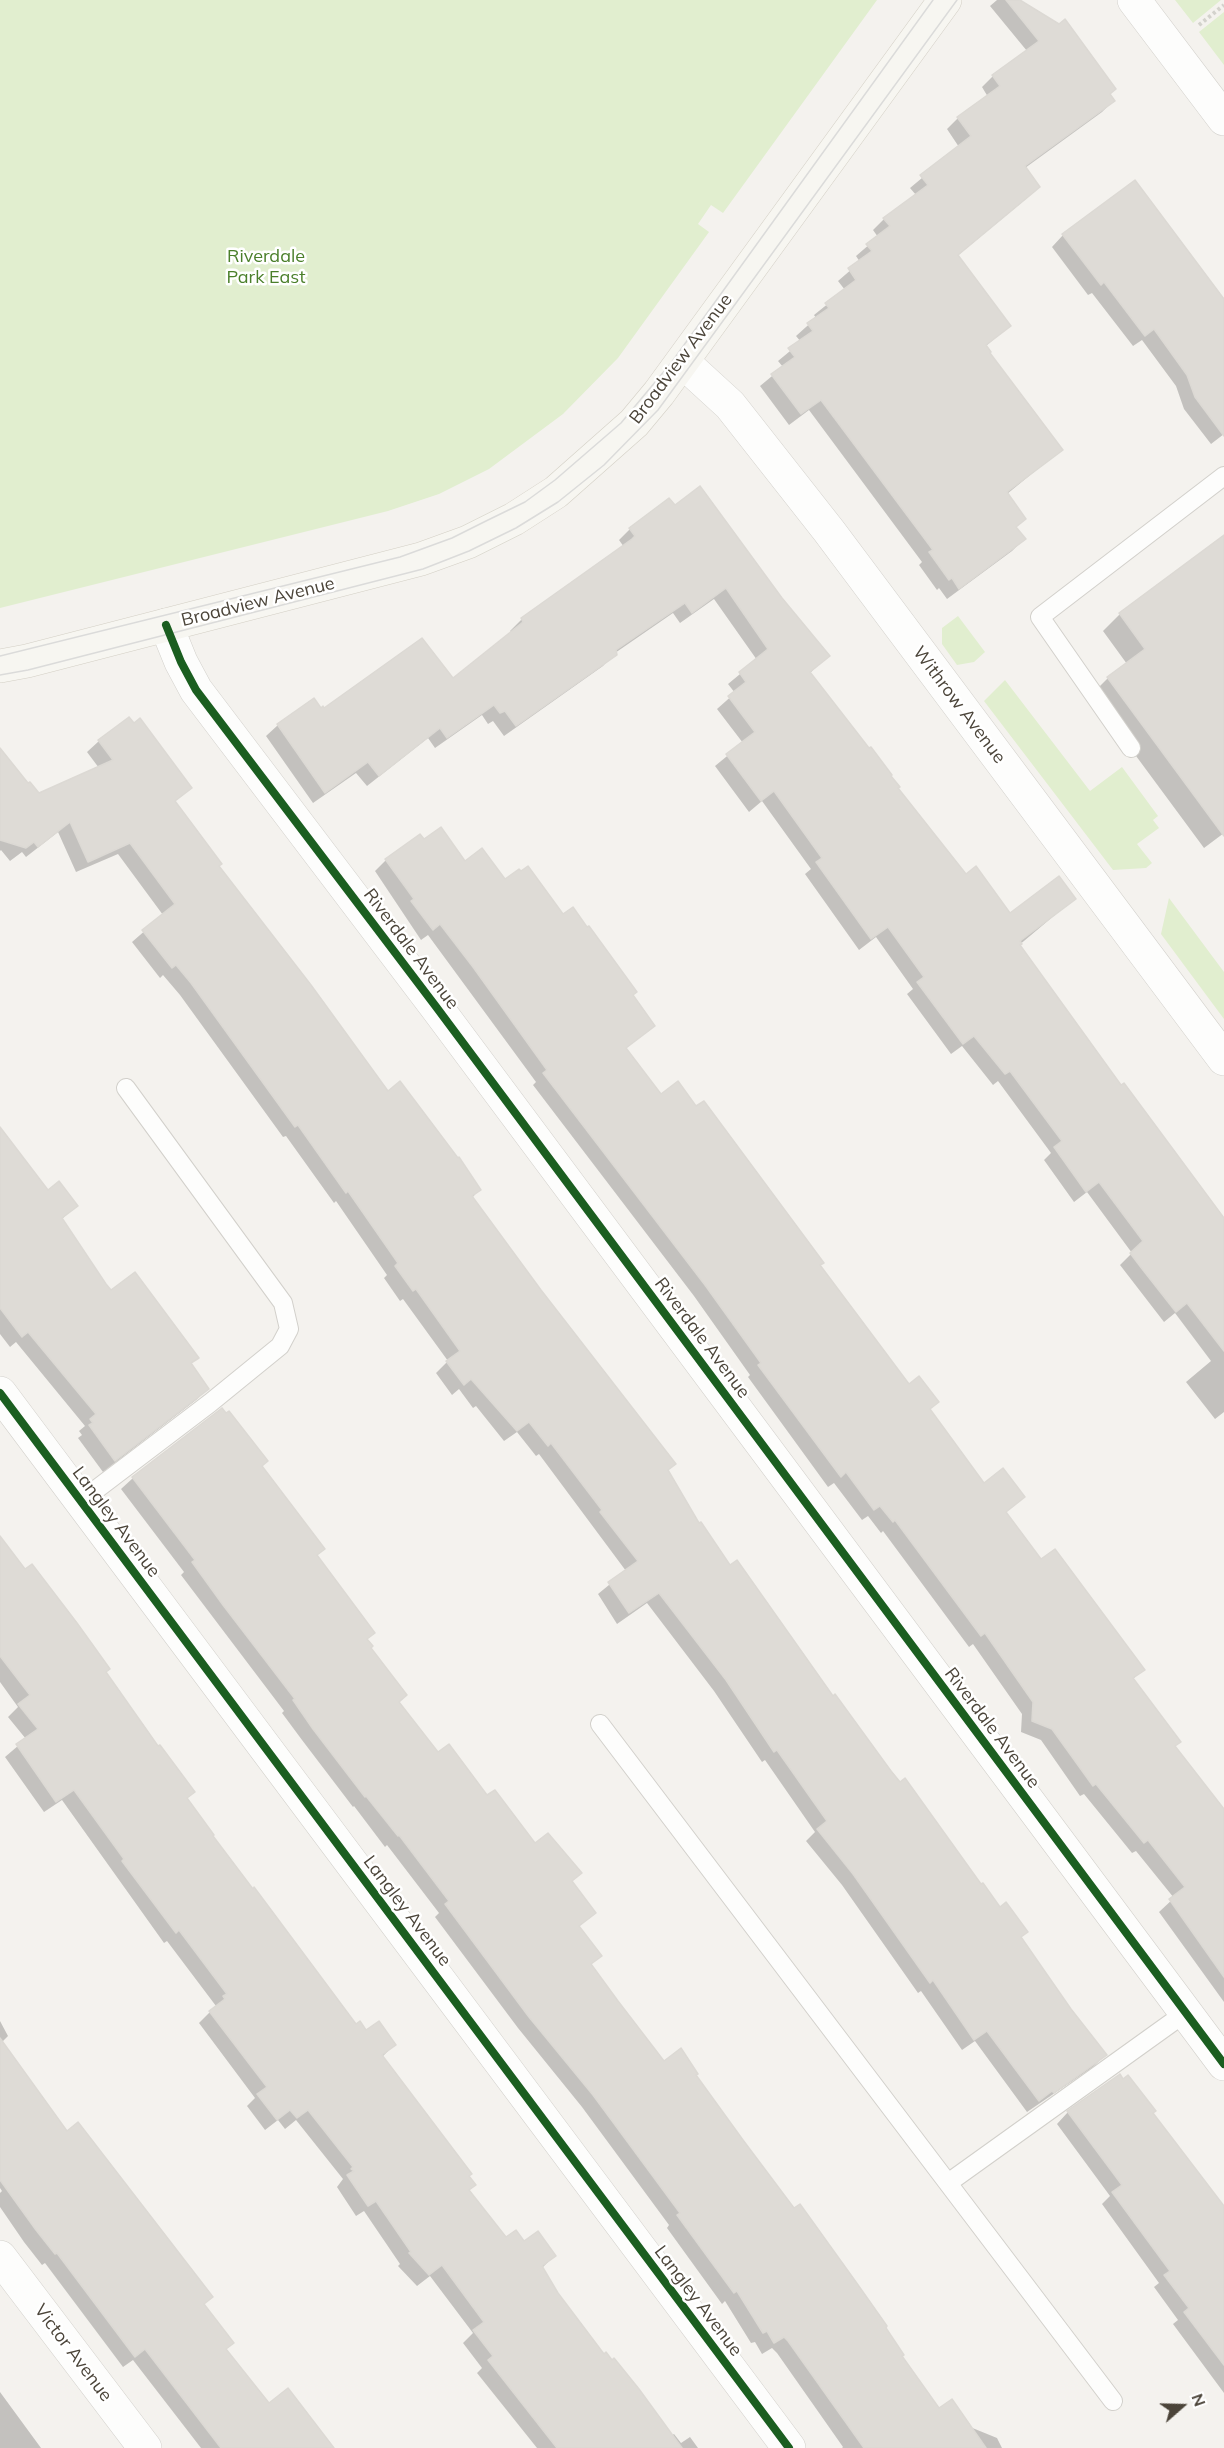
<!DOCTYPE html>
<html>
<head>
<meta charset="utf-8">
<style>
	body { margin:0 }
	#map { position:relative; width:1224px; height:2448px; overflow:hidden; background:#f4f2ee; font-family:Mulish,sans-serif }
	canvas { display:block }
	.north { position:absolute; left:1152px; top:2376px; width:60px; height:60px; -webkit-text-stroke:4px #fff; paint-order:stroke; rotate:70deg; font-size:16px; font-weight:700; line-height:24px; text-align:center; color:#4b4439 }
	.north::after { content:''; display:block; margin:auto; width:21px; height:27px; background:#4b4439; clip-path:polygon(50% 0,100% 100%,50% 72%,0 100%) }
</style>
</head>
<body>
<div id="map">
<canvas width="1224" height="2448"></canvas>
<div class="north">N</div>
</div>
<script>
const context = document.querySelector('canvas').getContext('2d');
context.lineJoin = 'round';
function fill(path, color) { context.fillStyle = color; context.fill(path, 'evenodd'); }
const toPath = rows => new Path2D(rows.map(r => 'M' + r).join(''));
function trace(path, color, width, dash) { context.strokeStyle = color; context.lineWidth = width; context.lineCap = dash ? 'butt' : 'round'; context.setLineDash(dash || []); context.stroke(path); }
function label(font, color, halo, rows, align = 'center') {
  context.font = font + ' Mulish,sans-serif'; context.lineWidth = 5; context.setLineDash([]); context.textBaseline = 'middle'; context.strokeStyle = halo; context.fillStyle = color; for (const [text, x, y, turn = 0] of rows) {
    context.save(); context.translate(x, y); context.rotate((+turn || 0) * Math.PI / 180); context.textAlign = isNaN(turn) ? turn : align; if (halo) context.strokeText(text, 0, 0); context.fillText(text, 0, 0); context.restore();
  }
}
const green = toPath([
	[0,0,877,0,723,213,711,205,698,224,709,232,618,358,563,414,489,469,439,494,388,511,0,608],
	[1175,0,1221,0,1193,23],
	[1224,12,1224,65,1199,32],
	[958,616,985,652,974,662,957,665,942,644,942,628],
	[1005,680,1090,791,1122,767,1158,816,1153,820,1159,828,1137,844,1152,863,1146,868,1113,870,984,701],
	[1169,898,1224,972,1224,1019,1161,934]
]);
const shadow = toPath([
	[997,0,1017,0,1113,101,1102,112,1025,168,1027,198,957,256,1009,326,986,346,988,353,1061,450,1007,494,1025,519,1015,528,1024,539,1012,551,947,599,939,588,937,590,919,565,922,562,809,410,789,425,760,386,783,367,778,361,801,342,796,336,816,318,814,315,845,290,838,281,860,262,856,256,878,237,873,230,884,219,916,195,910,188,959,147,947,129,958,118,988,97,982,87,993,76,1027,51,990,6],
	[1063,235,1224,301,1224,434,1211,444,1184,409,1176,386,1142,340,1133,346,1092,293,1088,295,1052,247],
	[630,529,781,599,828,656,809,674,965,876,1010,915,1074,899,1018,946,1121,1087,1224,1221,1224,1412,1215,1419,1186,1382,1211,1361,1175,1313,1164,1322,1120,1265,1132,1253,1087,1192,1074,1202,1044,1160,1051,1153,998,1081,993,1085,962,1046,951,1054,907,994,913,989,876,937,859,950,805,874,811,869,762,801,749,812,715,766,743,743,717,709,735,693,728,684,757,660,714,599,680,623,673,613,615,653,603,666,504,736,493,721,488,724,482,715,435,748,428,738,367,786,356,773,313,803,266,736,278,725,321,710,452,680,512,633,510,631,522,619,624,547,619,540],
	[1224,537,1224,833,1204,848,1091,695,1108,678,1127,664,1103,631,1120,614],
	[99,741,190,787,174,802,217,866,388,1093,479,1190,472,1198,667,1471,698,1525,1000,1909,1026,1932,1020,1938,1070,2010,1105,2055,1093,2067,1027,2112,975,2041,962,2050,921,1991,918,1993,842,1885,806,1841,815,1832,765,1760,762,1762,714,1691,647,1603,617,1624,598,1594,626,1571,539,1454,536,1456,517,1432,504,1441,476,1406,473,1408,459,1389,452,1395,436,1373,448,1361,403,1299,400,1301,384,1278,387,1275,336,1201,334,1203,286,1136,283,1137,180,995,163,975,160,978,132,942,163,915,118,854,76,872,58,832,26,857,22,852,10,861,1,850,0,851,0,768,38,795,99,768,87,752],
	[424,841,505,882,563,916,631,996,653,1026,625,1049,660,1096,819,1266,983,1485,1023,1497,1005,1513,1041,1561,1143,1669,1132,1680,1224,1832,1224,2002,1159,1912,1174,1898,1136,1851,1132,1853,1084,1794,1080,1796,1041,1740,1021,1732,1022,1714,973,1644,969,1647,883,1531,881,1533,868,1516,862,1520,834,1483,828,1487,748,1377,750,1375,694,1296,533,1085,536,1082,428,935,421,940,375,871,386,860],
	[0,1130,48,1192,76,1206,61,1220,104,1285,197,1358,190,1365,207,1389,196,1400,103,1472,78,1438,82,1435,79,1431,85,1426,16,1342,10,1347,0,1334],
	[222,1410,260,1466,366,1639,398,1703,437,1754,487,1797,535,1845,580,1873,571,1882,594,1913,578,1927,600,1956,590,1965,664,2063,694,2076,884,2328,901,2356,938,2410,970,2427,997,2438,1002,2448,842,2448,843,2447,777,2353,772,2348,762,2354,755,2342,751,2343,725,2301,722,2304,667,2228,669,2225,582,2107,518,2028,435,1917,439,1913,387,1845,385,1847,354,1806,353,1807,302,1740,282,1713,284,1711,181,1575,184,1572,121,1489,133,1478],
	[0,1560,105,1672,211,1836,356,2026,395,2044,382,2057,474,2185,468,2191,505,2239,523,2243,554,2256,542,2268,556,2294,604,2356,671,2436,674,2434,681,2443,690,2437,698,2448,537,2448,477,2373,482,2368,463,2343,473,2333,430,2276,417,2286,398,2266,400,2264,364,2211,356,2216,337,2187,343,2179,296,2120,285,2129,278,2120,265,2130,247,2106,255,2098,199,2023,216,2006,167,1941,164,1943,62,1800,44,1812,5,1757,26,1739,8,1717,18,1707,0,1682],
	[0,2021,8,2036,1,2043,66,2133,203,2305,225,2350,269,2405,333,2448,201,2448,133,2360,123,2367,45,2263,42,2265,24,2242,0,2207,0,2193,2,2191,0,2188],
	[1068,2112,1151,2113,1224,2208,1224,2393,1173,2324,1178,2320,1154,2287,1159,2283,1102,2204,1110,2196,1057,2124],
	[0,2392,41,2448,0,2448]
]);
const building = toPath([
	[1006,0,1020,0,1059,24,1065,19,1116,89,1110,94,1115,101,1025,166,1040,187,958,255,1011,326,986,345,991,352,990,353,1063,450,1007,492,1026,519,1016,527,1026,539,959,589,952,578,949,580,929,552,933,550,821,400,801,414,771,374,795,357,788,348,813,331,807,323,829,308,825,303,856,280,848,268,872,251,866,244,890,226,883,218,928,185,920,175,971,136,957,117,1000,86,992,75,1039,41,1006,0],
	[1135,180,1224,299,1224,436,1195,397,1187,375,1154,329,1145,336,1104,282,1101,285,1062,234,1135,180],
	[700,486,782,598,830,656,810,672,869,748,871,747,892,775,891,776,900,787,898,788,966,874,976,866,1010,913,1059,876,1076,899,1020,941,1022,944,1020,945,1121,1085,1124,1083,1224,1218,1224,1351,1187,1303,1176,1312,1143,1270,1130,1253,1143,1241,1099,1182,1086,1192,1054,1147,1062,1141,1010,1071,1005,1074,974,1036,963,1044,917,982,924,977,888,927,871,939,816,862,822,858,774,791,761,801,726,754,755,732,728,696,746,682,739,672,768,649,726,588,692,613,685,603,616,650,617,655,516,726,505,711,500,713,494,705,447,738,440,728,379,776,368,762,325,793,277,724,314,698,321,708,323,706,324,708,422,638,453,678,523,622,521,618,632,539,635,536,629,528,669,498,675,505,700,486],
	[1224,535,1224,836,1107,677,1145,649,1119,613,1224,535],
	[129,717,134,723,140,718,192,788,175,801,222,864,219,866,311,985,388,1091,400,1081,458,1158,459,1157,481,1190,472,1196,541,1290,676,1464,668,1470,699,1523,701,1522,730,1565,737,1560,833,1696,835,1694,891,1771,900,1782,905,1778,981,1884,983,1883,1000,1907,1006,1902,1028,1932,1021,1937,1071,2009,1107,2055,1054,2093,1052,2091,1039,2101,987,2031,974,2040,933,1980,930,1983,853,1874,817,1829,827,1821,777,1750,774,1752,726,1680,659,1593,629,1613,608,1582,638,1561,600,1512,602,1510,551,1443,548,1446,529,1422,517,1431,471,1379,464,1385,446,1361,460,1351,416,1289,413,1291,395,1266,398,1263,348,1191,346,1193,298,1125,295,1127,191,983,176,965,172,968,142,930,175,904,130,843,88,862,70,822,38,847,34,842,26,848,0,840,0,748,28,783,30,782,39,793,113,760,98,740,129,717],
	[441,827,465,861,482,848,505,879,519,869,521,871,528,866,563,914,573,907,587,927,589,926,637,992,633,995,655,1026,626,1048,661,1094,678,1081,696,1106,704,1101,824,1263,820,1265,909,1384,919,1376,939,1402,930,1409,984,1483,1003,1468,1025,1497,1006,1512,1041,1559,1055,1549,1145,1670,1133,1678,1181,1742,1175,1746,1224,1809,1224,1977,1169,1899,1185,1887,1148,1840,1144,1843,1096,1784,1093,1786,1052,1729,1032,1721,1033,1702,985,1633,981,1636,895,1520,893,1522,880,1506,874,1510,846,1472,841,1477,758,1365,761,1363,705,1285,543,1073,547,1070,473,967,440,924,433,930,411,901,414,899,385,859,420,834,424,839,441,827],
	[0,1127,48,1190,59,1181,78,1206,62,1218,106,1284,111,1290,135,1272,199,1358,191,1363,209,1389,115,1461,89,1425,93,1423,90,1419,96,1414,28,1332,22,1337,0,1308,0,1127],
	[222,1408,226,1413,229,1411,268,1461,262,1466,325,1549,317,1555,375,1633,367,1639,373,1646,371,1648,407,1695,399,1702,438,1752,449,1744,487,1795,495,1790,535,1843,548,1833,582,1873,572,1881,596,1913,579,1926,602,1956,591,1964,618,2001,664,2061,681,2048,698,2074,696,2075,743,2140,794,2208,800,2204,856,2282,887,2326,886,2328,904,2355,902,2356,939,2408,952,2399,986,2448,864,2448,788,2341,784,2337,774,2343,767,2331,763,2333,737,2291,734,2293,677,2215,680,2213,593,2095,529,2017,445,1904,449,1901,399,1835,398,1836,366,1796,365,1797,313,1729,293,1700,295,1699,223,1605,192,1562,195,1560,132,1477,222,1408],
	[0,1536,25,1569,32,1564,77,1623,110,1669,106,1672,158,1746,160,1745,195,1792,187,1798,214,1835,213,1836,253,1889,254,1887,356,2024,360,2021,366,2030,379,2021,396,2045,382,2055,472,2174,469,2176,476,2185,469,2190,506,2237,516,2230,524,2241,538,2231,556,2256,542,2266,558,2293,604,2354,606,2352,612,2360,614,2358,639,2389,682,2448,557,2448,488,2360,493,2356,473,2330,484,2322,442,2265,429,2275,409,2253,411,2252,376,2201,368,2206,347,2175,354,2171,351,2169,353,2167,308,2110,297,2118,290,2110,277,2120,257,2094,267,2087,209,2011,225,1999,223,1996,227,1994,179,1930,176,1933,122,1861,124,1859,74,1790,56,1802,16,1744,38,1729,18,1704,30,1695,0,1656,0,1536],
	[0,2038,67,2131,78,2122,213,2297,204,2304,234,2343,226,2349,269,2403,288,2388,334,2448,221,2448,145,2349,135,2357,57,2253,55,2254,36,2230,0,2180,0,2038],
	[1120,2074,1123,2079,1128,2075,1156,2111,1153,2113,1224,2206,1224,2365,1184,2312,1189,2308,1164,2275,1170,2271,1112,2192,1122,2185,1067,2111,1120,2074]
]);
const path = toPath([
	[1199,25,1224,5]
]);
const lane = toPath([
	[1131,748,1040,617,1224,476],
	[81,1501,210,1403,280,1346,289,1329,283,1303,126,1088],
	[600,1724,1113,2401],
	[948,2183,1185,2013]
]);
const street = toPath([
	[1134,0,1224,119],
	[683,362,730,405,829,531,1224,1059],
	[166,625,181,662,196,690,437,1008,1224,2064],
	[0,1393,789,2448],
	[0,2257,145,2448]
]);
const secondary = toPath([
	[0,666,27,661,421,559,468,542,514,519,556,492,634,423,659,393,945,0]
]);
const tram = toPath([
	[0,656,400,557,452,538,486,521,525,502,555,480,621,423,671,363,933,0],
	[0,675,28,670,423,569,469,551,516,528,558,502,604,465,658,410,957,0]
]);
const cycleway = toPath([
	[166,625,181,662,196,690,437,1008,1224,2064],
	[0,1393,789,2448]
]);
const parkNames = [
	["Riverdale",266,257],
	["Park East",266,278]
];
const streetNames = [
	["Broadview Avenue",681,359,-53],
	["Broadview Avenue",258,602,-14],
	["Withrow Avenue",959,705,53],
	["Riverdale Avenue",411,949,53],
	["Riverdale Avenue",702,1338,53],
	["Langley Avenue",116,1522,53],
	["Riverdale Avenue",992,1728,53],
	["Langley Avenue",407,1911,53],
	["Langley Avenue",698,2301,53],
	["Victor Avenue",73,2353,53]
];
fill(green, '#e1eecf');
fill(shadow, '#0003');
fill(building, '#dedbd6');
trace(building, '#dcd9d4', 1.5);
trace(lane, '#d2d0cb', 20);
trace(street, '#d2d0cb', 34);
trace(secondary, '#d3cfc5', 34);
trace(path, '#d3d2cc', 4, [3, 3]);
trace(lane, '#fdfdfc', 18);
trace(street, '#fdfdfc', 33);
trace(secondary, '#f7f6f1', 33);
trace(tram, '#dbdbda', 1.5);
trace(cycleway, '#1b5e20', 8);
label('18px', '#4a7f2a', '#fff', parkNames);
label('18px', '#4b4439', '#fff', streetNames);
</script>
</body>
</html>
